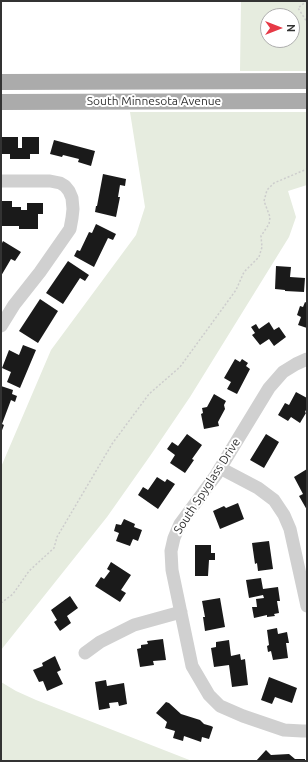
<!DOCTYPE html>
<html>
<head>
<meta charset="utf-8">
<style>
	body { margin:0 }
	#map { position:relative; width:308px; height:762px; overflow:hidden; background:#fff; font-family:Ubuntu,sans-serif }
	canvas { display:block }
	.frame { position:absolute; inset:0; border:2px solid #333; pointer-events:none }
	.north { position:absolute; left:260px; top:8px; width:40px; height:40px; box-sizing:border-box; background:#fff; border:1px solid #adadad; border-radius:50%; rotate:90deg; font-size:11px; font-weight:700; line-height:16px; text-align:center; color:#333 }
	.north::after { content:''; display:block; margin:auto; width:14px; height:18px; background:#e63946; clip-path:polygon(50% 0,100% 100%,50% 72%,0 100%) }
</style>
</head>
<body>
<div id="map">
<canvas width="308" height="762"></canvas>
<div class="frame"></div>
<div class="north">N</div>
</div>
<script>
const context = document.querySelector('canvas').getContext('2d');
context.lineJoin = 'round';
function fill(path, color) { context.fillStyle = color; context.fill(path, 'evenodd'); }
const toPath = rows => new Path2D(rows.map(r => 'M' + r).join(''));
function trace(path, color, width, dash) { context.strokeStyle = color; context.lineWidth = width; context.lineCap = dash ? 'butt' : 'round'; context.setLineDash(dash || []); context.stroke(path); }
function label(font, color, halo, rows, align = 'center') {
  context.font = font + ' Ubuntu,sans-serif'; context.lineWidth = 4; context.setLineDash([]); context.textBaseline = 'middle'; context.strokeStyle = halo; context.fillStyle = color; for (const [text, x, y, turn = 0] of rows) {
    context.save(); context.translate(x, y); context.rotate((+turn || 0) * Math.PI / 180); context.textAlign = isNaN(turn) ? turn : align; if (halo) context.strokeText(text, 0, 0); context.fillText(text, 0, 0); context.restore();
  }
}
const green = toPath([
	[241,1,307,1,307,71,240,71],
	[268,16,292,16,292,40,268,40],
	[130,112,307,112,307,185,288,191,296,217,289,237,190,397,150,456,107,517,1,650,1,467,51,350,136,235,145,207],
	[1,682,16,691,36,700,192,761,1,761]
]);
const building = toPath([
	[1,137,18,137,18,148,22,148,22,137,39,137,39,154,30,154,30,159,10,159,10,154,1,154],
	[54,140,95,151,91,166,78,162,79,159,63,155,62,157,50,154],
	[103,174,126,179,125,186,120,185,118,197,120,197,116,217,95,212,96,206,97,206],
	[1,201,12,201,12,207,21,207,21,210,27,210,27,203,43,203,43,214,38,214,38,229,19,229,19,226,1,226],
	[96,224,116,234,113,240,108,238,94,267,74,256,77,250,80,251,89,232,92,233],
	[3,241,21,252,15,261,11,259,1,276,1,245],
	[68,261,89,275,85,281,80,278,63,304,46,293],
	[276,266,291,267,290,277,305,278,304,292,285,291,285,290,275,289],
	[40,299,58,311,38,343,19,331],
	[305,302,307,303,307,328,298,325,301,317,297,315,300,306,303,307],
	[269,322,274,330,279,327,286,337,274,346,269,339,260,345,252,335,255,333,251,327,256,324,259,329],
	[23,345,36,350,20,388,7,382,11,372,2,368,9,350,19,355],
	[235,359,240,362,242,359,248,363,246,366,250,369,237,394,227,389,231,382,224,378],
	[1,386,13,390,12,394,17,396,15,402,11,400,2,424,4,425,1,433],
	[296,392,307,398,307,404,306,406,307,406,307,408,305,412,306,413,300,423,291,417,288,421,278,415,285,403,289,405],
	[214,394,226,401,224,405,225,409,218,422,219,426,204,429,201,414,203,413,202,408,207,407],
	[187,434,202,445,192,459,194,460,185,473,170,463,175,455,167,449,172,442,178,446],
	[266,434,279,442,264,468,250,460],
	[307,469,307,510,299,496,303,494,294,477],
	[157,477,165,482,167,479,175,484,158,509,138,495,143,487,148,490],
	[238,503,244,519,220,529,213,511,224,506,226,508],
	[124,519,135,524,134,527,142,530,138,541,133,539,130,546,116,541,119,533,114,531,116,524,121,525],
	[269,541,273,569,258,571,257,563,255,564,252,543],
	[195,545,211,545,211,553,215,553,215,560,209,560,208,576,195,576],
	[111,562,131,575,121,590,126,593,120,602,95,586,101,577,104,579,110,571,107,569],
	[261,578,263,589,278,587,280,601,277,601,279,613,274,614,275,616,267,617,267,615,254,618,252,607,257,607,256,599,264,598,263,595,249,598,246,580],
	[70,596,78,608,67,616,71,623,60,631,54,622,57,620,51,610],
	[220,598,225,627,205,631,203,617,205,617,202,601],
	[277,628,278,634,287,632,289,643,286,643,288,658,273,660,271,651,268,652,267,646,269,645,267,630],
	[163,639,166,660,153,661,154,665,140,667,137,649,141,648,141,645,148,644,147,641],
	[229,640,231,656,240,654,241,660,245,659,248,685,232,687,229,665,214,667,211,648,216,647,216,642],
	[55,656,61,670,57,672,63,684,47,691,43,681,39,682,33,670,43,666,42,663],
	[269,677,297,688,292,703,275,697,272,704,261,700],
	[106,680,107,686,124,683,127,704,119,706,118,702,109,703,110,708,99,710,95,682],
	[166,702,169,703,181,714,200,720,204,724,211,726,213,727,209,739,202,737,201,742,184,736,183,741,173,738,175,731,165,728,167,722,156,713],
	[266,750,271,755,289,754,295,759,305,759,305,761,256,761]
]);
const path = toPath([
	[307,1,298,8,307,22],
	[1,603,13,594,29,571,54,548,57,537,112,444,149,394,180,367,236,290,244,272,259,257,262,247,261,236,269,224,270,217,264,201,267,190,274,183,307,169]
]);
const minor = toPath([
	[1,181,50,181,60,183,65,186,69,191,72,198,73,209,72,218,70,229,40,272,14,305,1,326],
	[307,359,296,364,283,372,269,388,216,475,180,524,174,538,171,551,172,570,192,666,209,695,220,706,243,716,284,730,302,731,307,731],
	[220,468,258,488,274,500,284,515,290,529,307,606],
	[85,653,100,642,134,625,181,612]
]);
const major = toPath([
	[1,82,307,81],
	[1,102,307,101]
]);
const streetNames = [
	["South Minnesota Avenue",154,101],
	["South Spyglass Drive",207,486,-57]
];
fill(green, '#e6ecdf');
fill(building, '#1a1a1a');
trace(path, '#cdcdcd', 1.5, [2, 2]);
trace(minor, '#d0d0d0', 13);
trace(major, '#ababab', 16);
label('12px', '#333', '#fff', streetNames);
</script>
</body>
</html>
